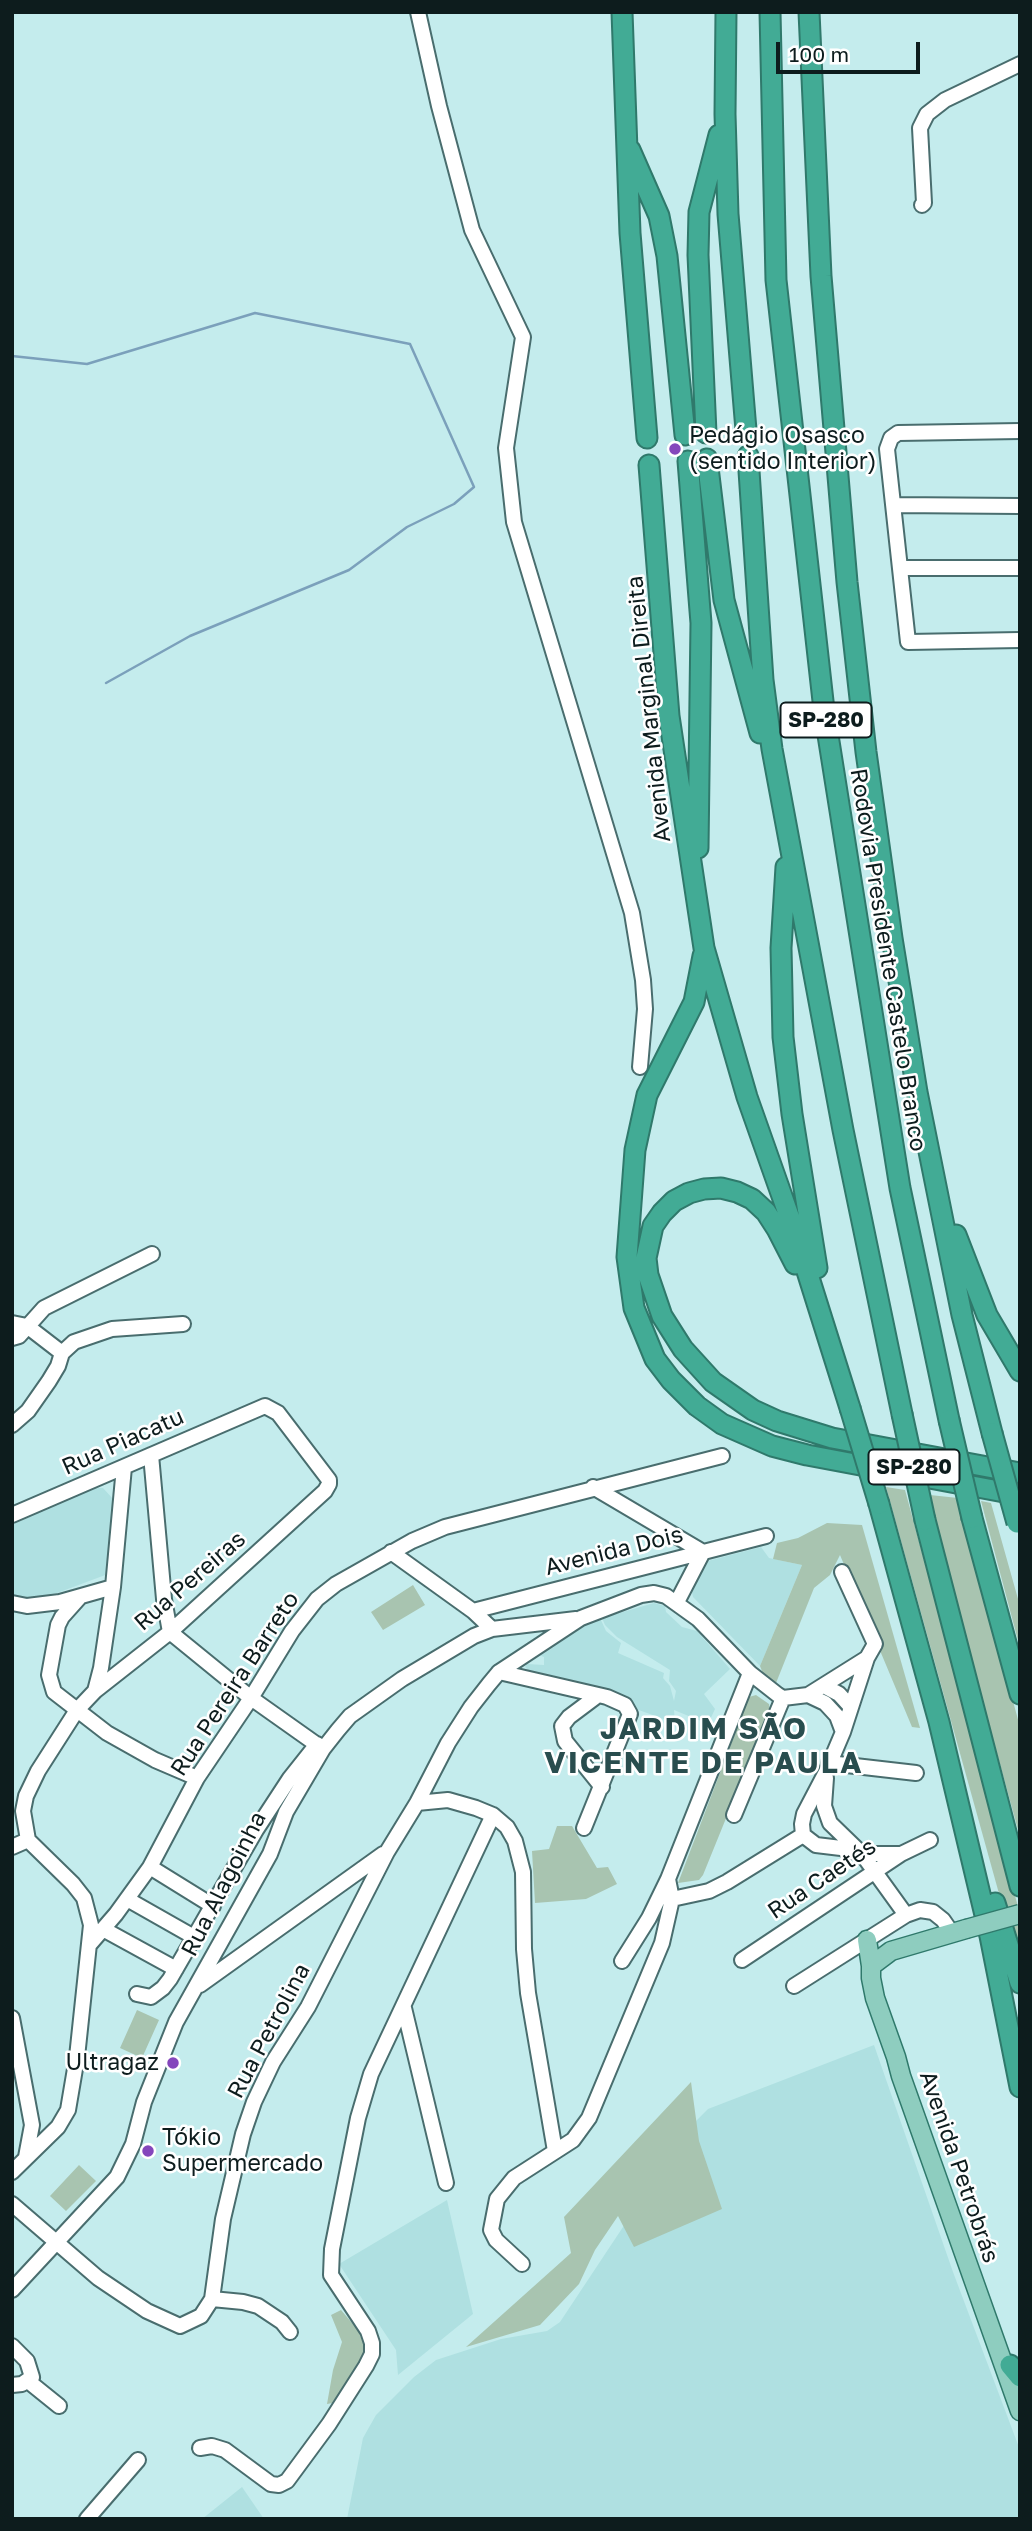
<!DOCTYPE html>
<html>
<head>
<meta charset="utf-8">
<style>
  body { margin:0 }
  #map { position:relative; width:1032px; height:2531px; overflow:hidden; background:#c4eced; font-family:"Golos Text",sans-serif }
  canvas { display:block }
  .frame { position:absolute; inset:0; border:14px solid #0d1c1d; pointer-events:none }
  .scale { position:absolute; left:776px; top:42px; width:144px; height:32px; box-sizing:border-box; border:4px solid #0d1c1d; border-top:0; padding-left:9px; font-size:21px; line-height:24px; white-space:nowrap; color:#0d1c1d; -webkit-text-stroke:5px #fff; paint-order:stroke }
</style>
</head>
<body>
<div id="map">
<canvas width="1032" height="2531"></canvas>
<div class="frame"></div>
<div class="scale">100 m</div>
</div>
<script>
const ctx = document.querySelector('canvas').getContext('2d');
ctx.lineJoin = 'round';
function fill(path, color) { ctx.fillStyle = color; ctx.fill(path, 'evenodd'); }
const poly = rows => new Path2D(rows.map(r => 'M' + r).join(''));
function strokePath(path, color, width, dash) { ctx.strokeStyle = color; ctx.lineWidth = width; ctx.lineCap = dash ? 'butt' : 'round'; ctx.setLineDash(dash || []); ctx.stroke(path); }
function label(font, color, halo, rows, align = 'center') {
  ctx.font = font + ' "Golos Text",sans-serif'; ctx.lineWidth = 5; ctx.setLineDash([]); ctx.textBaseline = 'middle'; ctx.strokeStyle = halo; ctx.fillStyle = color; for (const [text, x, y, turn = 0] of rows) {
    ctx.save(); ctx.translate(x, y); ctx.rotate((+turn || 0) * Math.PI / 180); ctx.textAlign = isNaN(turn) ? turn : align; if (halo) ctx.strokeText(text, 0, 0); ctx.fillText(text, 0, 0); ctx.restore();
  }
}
const built = poly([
  [92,1488,103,1488,114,1500,108,1574,33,1602,12,1598,12,1525],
  [761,1547,769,1558,802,1565,760,1666,693,1597,690,1583,700,1563],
  [654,1603,665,1606,666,1612,682,1627,697,1631,730,1669,704,1694,715,1709,708,1724,674,1710,675,1723,636,1709,621,1695,528,1670,525,1667,527,1664,544,1665,544,1657,539,1655,575,1628,600,1618,606,1631,621,1643,618,1653,664,1673,663,1678,670,1686,674,1701,676,1691,669,1681,670,1670,617,1637,605,1625,602,1618],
  [874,2045,953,2272,1020,2450,1020,2519,347,2519,363,2438,376,2415,414,2377,436,2360,501,2339,547,2331,560,2322,688,2129,708,2109],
  [447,2200,473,2314,398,2375,396,2350,339,2264],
  [242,2487,264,2519,202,2519]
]);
const green = poly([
  [886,1487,905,1490,1020,1914,1020,1961,1003,1908],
  [930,1495,958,1498,1020,1727,1020,1837,960,1619],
  [981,1501,991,1503,1020,1606,1020,1648],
  [827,1523,862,1525,920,1728,912,1727,840,1555,830,1575,814,1588,776,1683,764,1676,760,1666,802,1565,773,1559,777,1543,798,1538],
  [413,1585,425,1605,383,1630,371,1612],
  [756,1695,769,1704,770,1710,703,1875,699,1880,678,1883,749,1697],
  [557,1826,572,1826,597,1868,608,1867,617,1884,586,1899,535,1903,532,1851,549,1849],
  [137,2010,159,2020,142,2058,120,2048],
  [691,2082,699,2141,722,2209,634,2247,618,2216,595,2250,579,2284,540,2325,466,2347,571,2253,564,2217],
  [79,2165,96,2181,66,2211,50,2196],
  [341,2310,358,2330,366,2350,360,2367,338,2402,327,2404,333,2370,342,2342,331,2315]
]);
const stream = poly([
  [12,356,87,364,255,313,410,344,474,487,454,504,407,527,349,570,190,636,106,683]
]);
const minor = poly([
  [418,12,439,106,472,230,523,337,506,448,514,522,632,913,643,980,645,1009,640,1067],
  [922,205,924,203,920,128,927,114,945,100,1020,64],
  [1020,431,898,433,891,438,887,449,908,642,1020,640],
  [893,505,1020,506],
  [900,568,1020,568],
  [12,1323,27,1326,62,1353],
  [12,1338,19,1336,44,1308,152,1254],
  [62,1353,74,1342,112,1329,183,1324],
  [12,1425,28,1411,49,1381,58,1366,62,1353],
  [151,1455,164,1599,170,1632,251,1698,323,1749],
  [593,1487,703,1552,677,1602],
  [12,1515,265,1406,278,1413,329,1480,329,1484,325,1491,170,1632,95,1691],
  [391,1552,473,1611,492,1629],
  [842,1572,875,1644,867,1658,843,1732,826,1772,804,1814,802,1824,803,1835,816,1845,841,1848,862,1854,901,1854],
  [79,1598,62,1617,58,1625,49,1675,54,1692,107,1733,155,1760,197,1778],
  [12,1603,27,1606,60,1602,113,1587],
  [473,1611,766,1536],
  [499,1672,607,1697,625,1705,630,1714,584,1828],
  [824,1686,839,1694,850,1706],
  [808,1695,867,1658],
  [597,1696,569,1717,562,1726,565,1741,602,1787],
  [829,1763,916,1773],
  [826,1778,824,1806,830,1823,862,1854,906,1915],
  [417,1803,448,1800,476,1808,493,1815,507,1827,515,1841,523,1872,524,1949,528,1993,555,2151],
  [734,1815,783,1698],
  [12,1847,28,1840],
  [150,1867,213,1906],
  [127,1899,194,1937],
  [672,1899,709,1891,727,1882,803,1835],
  [103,1929,176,1969],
  [90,1944,116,1914,150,1867,197,1778,251,1698,292,1631,317,1599,336,1584,412,1541,445,1527,722,1456],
  [742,1960,901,1854,930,1840],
  [622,1961,649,1918,668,1879,750,1673],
  [200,1985,383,1854],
  [794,1986,906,1915,920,1910,933,1912,943,1920,952,1933],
  [137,1994,151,1997,163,1988,170,1979,256,1830,290,1778,317,1744],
  [404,2008,446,2183],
  [12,2018,32,2125,26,2157],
  [12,2172,58,2127,68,2110,77,2057,91,1925,84,1898,73,1884,28,1840,23,1811,26,1796,38,1771,77,1710,95,1691,101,1668,113,1587,124,1467],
  [12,2204,98,2278,147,2311,180,2326,201,2316,212,2299,223,2219,243,2134,254,2102,273,2062,308,2007,387,1852,417,1803,448,1743,471,1707,489,1684,499,1672,581,1618,641,1595,654,1593,666,1596,698,1619,750,1673,778,1695,783,1698,808,1695,825,1703,837,1716,843,1732],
  [522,2264,496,2240,491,2230,497,2199,514,2178,573,2140,589,2118,662,1943,672,1899,668,1879],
  [12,2290,117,2177,133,2144,144,2102,176,2022,270,1854,286,1812,323,1749,338,1730,350,1716,402,1679,474,1636,492,1629,576,1619],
  [212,2299,243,2302,258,2306,282,2322,290,2332],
  [12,2346,27,2361,32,2377,22,2384,12,2385],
  [28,2381,59,2406],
  [200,2448,212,2446,225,2450,271,2484,279,2485,287,2481,329,2424,366,2366,372,2354,372,2343,368,2331,331,2275,332,2249,358,2118,371,2074,493,1815],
  [87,2519,138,2460]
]);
const major = poly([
  [966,1929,891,1951,871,1966,871,1978,875,1998,896,2057,901,2076,1020,2411],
  [867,1940,871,1966]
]);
const highway = poly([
  [622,12,630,233,647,438],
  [726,12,725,114,728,214,746,430],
  [770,12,776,280,824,710,900,1188,949,1420],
  [809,12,821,276,847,582,866,752,892,938,917,1092,962,1315,992,1433],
  [630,150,659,216,667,256,685,435],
  [706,433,698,255,699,212,719,135],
  [748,456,763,680,772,749,843,1130,902,1414],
  [707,459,724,600,760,733],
  [688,461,701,623,698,848],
  [649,465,669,716,704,948,747,1097,794,1230,850,1408],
  [786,867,781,948,783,1037,792,1114,817,1268],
  [703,956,694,1002,647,1095,635,1150,627,1257,634,1308,655,1359,671,1380,697,1406,722,1424,772,1446,807,1455,1020,1495],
  [956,1235,987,1315,1020,1371],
  [795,1264,777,1229,766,1212,752,1199,737,1192,721,1188,704,1189,689,1193,674,1201,662,1213,653,1226,646,1258,648,1275,662,1316,683,1349,713,1382,753,1410,777,1421,832,1438,1020,1473],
  [879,1504,939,1722,990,1936,1020,2087],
  [972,1518,1020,1694],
  [925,1520,1020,1886],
  [995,1903,1020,1983],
  [1010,2365,1020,2377]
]);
const majorBridge = poly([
  [966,1929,1020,1914]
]);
const highwayBridge = poly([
  [850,1408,879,1504],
  [902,1414,925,1520],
  [949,1420,972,1518],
  [992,1433,1017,1523]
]);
const markers = [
  [675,449,7,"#8446bc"],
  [173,2063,7,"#8446bc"],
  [148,2151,7,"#8446bc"]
];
const shields = [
  [826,720,91],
  [914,1467,91]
];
const shieldNames = [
  ["SP-280",826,720],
  ["SP-280",914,1467]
];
const poiNames = [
  ["Pedágio Osasco",689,436],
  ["(sentido Interior)",689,462],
  ["Ultragaz",159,2063,"right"],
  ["Tókio",162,2138],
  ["Supermercado",162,2164]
];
const streetNames = [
  ["Avenida Marginal Direita",649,709,-96],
  ["Rodovia Presidente Castelo Branco",888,960,81],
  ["Rua Piacatu",123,1442,-24],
  ["Avenida Dois",614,1551,-14],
  ["Rua Pereiras",190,1581,-41],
  ["Rua Pereira Barreto",235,1684,-57],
  ["Rua Caetés",822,1879,-34],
  ["Rua Alagoinha",224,1884,-63],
  ["Rua Petrolina",269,2031,-62],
  ["Avenida Petrobrás",959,2167,71]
];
const districtNames = [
  ["JARDIM SÃO",704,1729],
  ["VICENTE DE PAULA",704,1763]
];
fill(built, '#afe0e1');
fill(green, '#a8c4b0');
strokePath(stream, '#7ba0bb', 2.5);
strokePath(minor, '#496d6e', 18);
strokePath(major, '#2f796b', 21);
strokePath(highway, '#2f796b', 23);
strokePath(minor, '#fff', 14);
strokePath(major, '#8ecdbf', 18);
strokePath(highway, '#42ab95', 19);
strokePath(majorBridge, '#2f796b', 21, []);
strokePath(highwayBridge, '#2f796b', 23, []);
strokePath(majorBridge, '#8ecdbf', 18);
strokePath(highwayBridge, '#42ab95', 19);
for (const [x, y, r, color] of markers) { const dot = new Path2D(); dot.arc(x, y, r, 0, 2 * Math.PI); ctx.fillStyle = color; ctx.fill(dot); strokePath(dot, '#fff', 2.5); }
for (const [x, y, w] of shields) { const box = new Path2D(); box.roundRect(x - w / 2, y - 17.5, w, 35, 5); ctx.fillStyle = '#fff'; ctx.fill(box); strokePath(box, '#0d1c1d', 2); }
label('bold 21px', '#0d1c1d', null, shieldNames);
label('23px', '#0d1c1d', '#fff', poiNames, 'left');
label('23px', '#0d1c1d', '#fff', streetNames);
ctx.letterSpacing = '2px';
label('bold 30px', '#294d4e', '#fff', districtNames);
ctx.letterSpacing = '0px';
</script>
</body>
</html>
